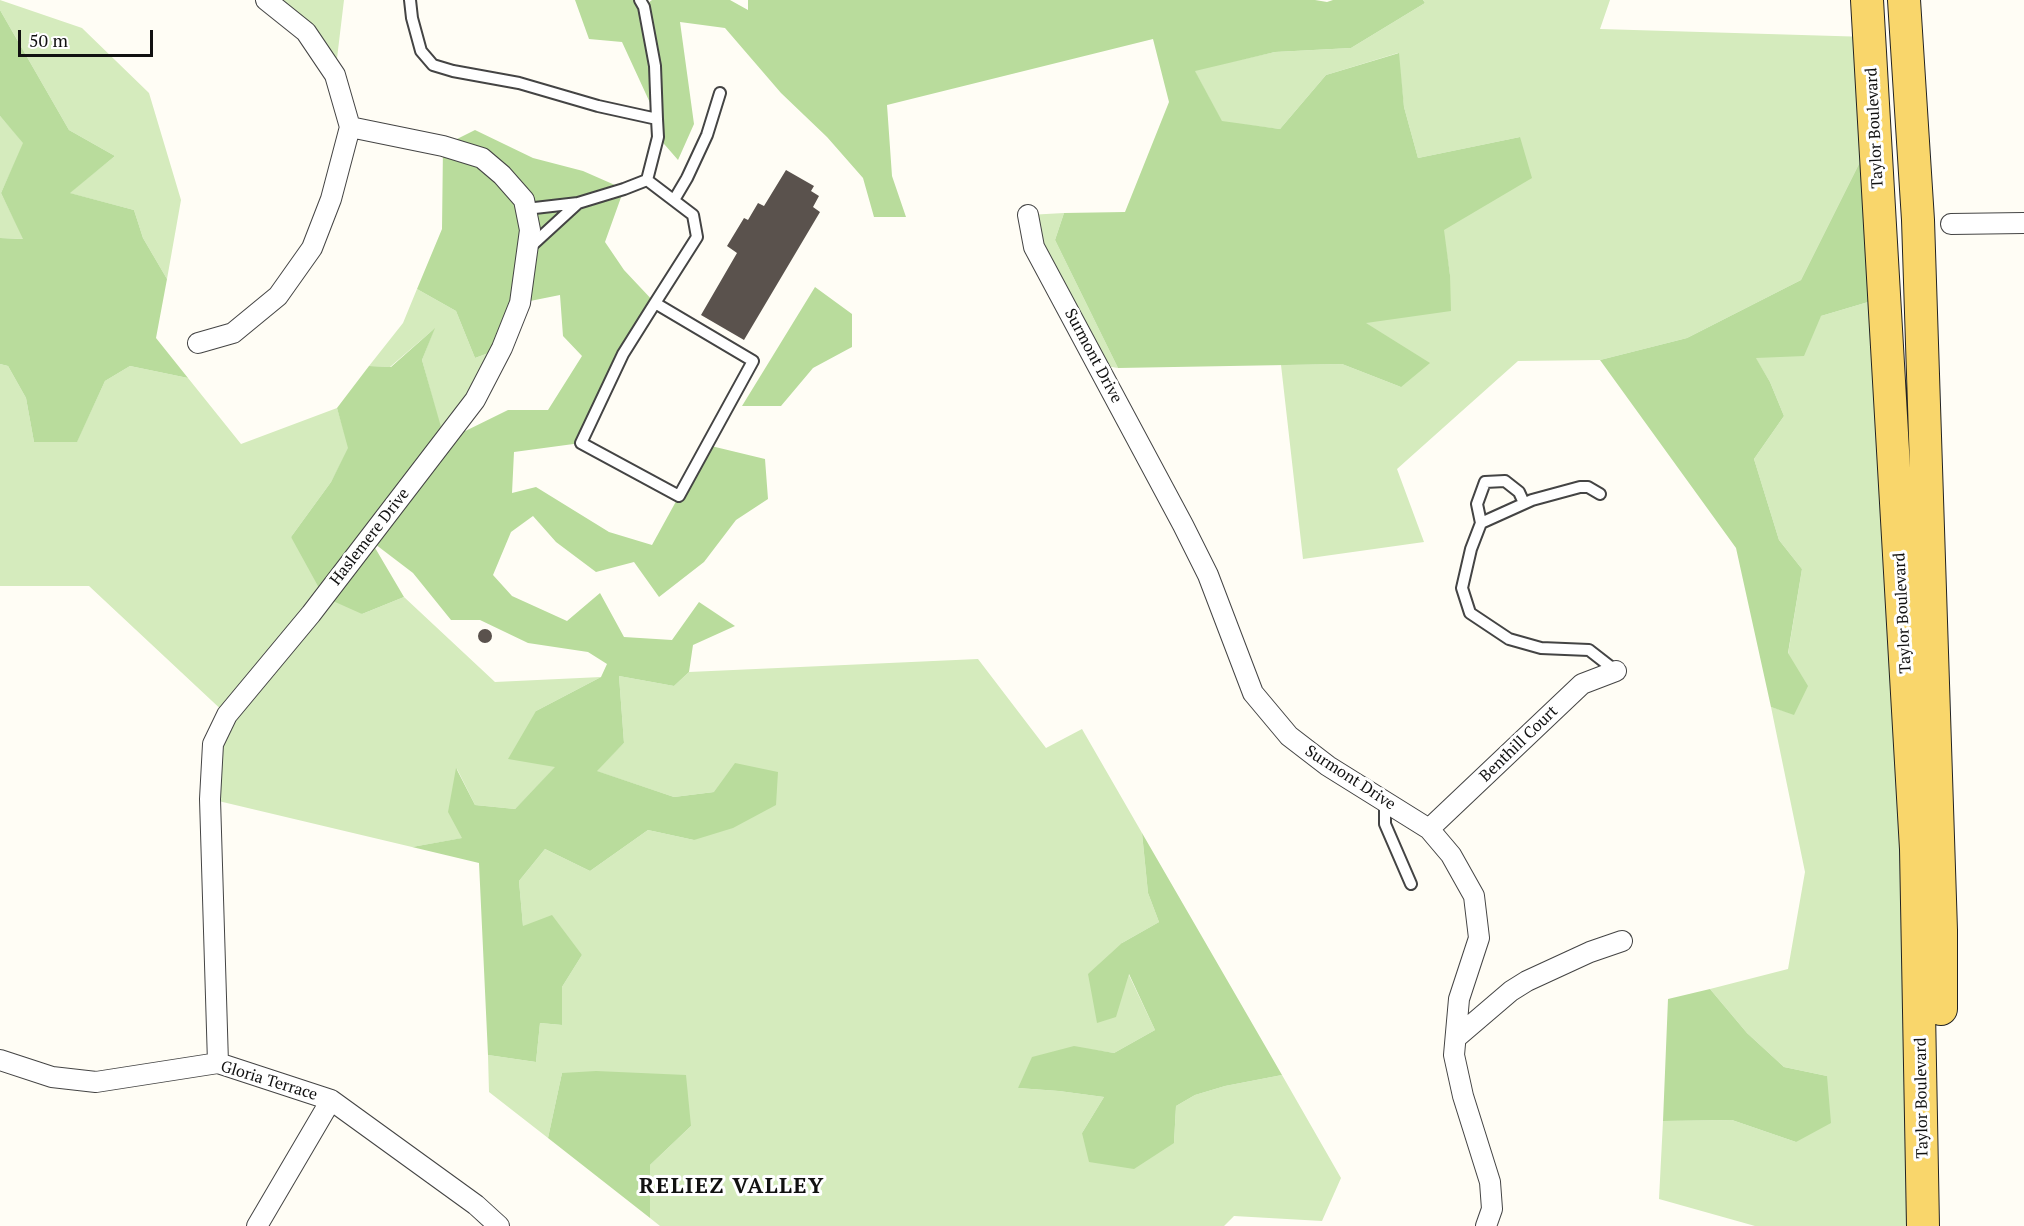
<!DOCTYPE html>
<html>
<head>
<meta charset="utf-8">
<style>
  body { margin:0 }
  #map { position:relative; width:2024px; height:1226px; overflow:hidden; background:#fffdf5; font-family:"PT Serif",serif }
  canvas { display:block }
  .scale { position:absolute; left:18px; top:30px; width:135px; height:27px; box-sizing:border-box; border:3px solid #111; border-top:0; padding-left:8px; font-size:18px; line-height:21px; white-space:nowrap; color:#111; -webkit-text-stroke:4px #fff; paint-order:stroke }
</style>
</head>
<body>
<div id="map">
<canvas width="2024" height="1226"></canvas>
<div class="scale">50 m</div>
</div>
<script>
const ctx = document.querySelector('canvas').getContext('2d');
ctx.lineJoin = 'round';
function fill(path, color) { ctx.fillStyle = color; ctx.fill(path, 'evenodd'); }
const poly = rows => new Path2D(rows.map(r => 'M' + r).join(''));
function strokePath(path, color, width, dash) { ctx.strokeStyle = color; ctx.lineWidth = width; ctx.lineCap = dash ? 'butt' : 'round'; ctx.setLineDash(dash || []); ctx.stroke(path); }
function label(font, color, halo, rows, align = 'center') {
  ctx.font = font + ' "PT Serif",serif'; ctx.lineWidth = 6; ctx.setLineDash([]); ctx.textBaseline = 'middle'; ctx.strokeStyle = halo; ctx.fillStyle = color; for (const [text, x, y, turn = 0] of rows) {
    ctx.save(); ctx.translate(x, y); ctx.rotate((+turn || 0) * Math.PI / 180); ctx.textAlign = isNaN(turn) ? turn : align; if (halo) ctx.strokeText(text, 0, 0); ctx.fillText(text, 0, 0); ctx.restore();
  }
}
const green = poly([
  [0,0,82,28,149,93,181,200,167,279,143,238,134,210,69,193,115,156,69,130,0,10],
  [266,0,344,0,335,75],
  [1423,0,1610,0,1600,29,1869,37,1875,132,1801,280,1687,338,1600,360,1518,361,1397,469,1424,542,1303,559,1281,365,1342,364,1401,387,1365,323,1450,275,1443,230,1520,137,1418,158,1404,107,1398,53,1326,75,1280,129,1222,122,1194,70,1275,52,1351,48,1425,3],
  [0,116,24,143,1,193,24,239,0,238],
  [1064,213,1055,240,1118,368,1098,365,1028,215],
  [417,289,456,311,475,358,502,348,444,441,422,360,434,329,390,367,369,366,403,323],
  [1885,297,1923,1226,1755,1226,1659,1199,1663,1121,1732,1120,1796,1142,1827,1076,1784,1067,1747,1033,1710,989,1788,969,1805,872,1771,707,1794,714,1788,654,1802,569,1779,540,1754,459,1784,416,1770,382,1755,357,1821,316],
  [0,364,8,366,26,398,34,442,77,441,105,381,130,366,188,378,241,444,337,408,349,448,331,482,291,537,362,614,404,597,495,682,601,677,536,711,556,767,515,809,475,805,457,769,463,838,412,847,210,799,227,715,89,586,0,586],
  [978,659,1046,748,1082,729,1142,833,1148,893,1159,922,1122,943,1128,973,1155,1030,1114,1053,1074,1047,1018,1088,1059,1091,1104,1097,1082,1133,1174,1143,1176,1106,1195,1095,1225,1086,1282,1075,1341,1178,1322,1221,1234,1216,1224,1226,660,1226,650,1218,650,1165,691,1126,562,1073,548,1138,489,1092,488,1055,536,1062,540,1023,562,1025,562,987,582,955,523,926,519,881,545,849,590,871,648,830,694,840,714,792,674,797,596,771,624,743,619,676,674,686,689,672]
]);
const forest = poly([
  [575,0,640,0,644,6,652,0,730,0,748,10,748,0,1315,0,1327,2,1333,0,1423,0,1425,3,1351,48,1275,52,1195,71,1222,121,1280,129,1326,75,1399,53,1404,107,1418,158,1520,137,1532,178,1444,230,1450,275,1451,311,1366,323,1430,363,1401,387,1342,364,1118,368,1055,240,1064,213,1125,212,1169,102,1153,39,887,105,892,176,906,217,874,217,863,178,827,137,781,93,725,28,680,22,694,124,678,160,658,137,657,118,622,42,589,39],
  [0,10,69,130,115,156,70,193,134,210,143,238,167,279,156,338,188,378,130,366,105,381,77,442,34,442,26,398,8,366,0,364,0,238,23,239,1,193,23,143,0,116],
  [475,130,533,158,583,171,624,189,605,242,624,270,655,303,581,443,514,452,512,493,536,487,609,532,652,545,707,445,765,459,768,499,736,520,704,562,659,597,634,562,596,572,556,542,533,516,511,532,493,575,512,596,567,621,600,593,624,637,672,640,699,602,735,626,693,645,689,672,674,686,619,676,624,743,597,771,674,797,714,792,735,763,778,772,776,805,733,828,694,840,648,830,590,871,545,849,519,881,523,926,552,915,582,955,562,987,562,1025,540,1023,536,1062,488,1055,479,863,412,847,462,838,448,812,456,768,475,805,515,809,555,767,508,759,536,711,601,677,607,664,588,652,528,643,480,620,451,620,413,573,371,541,404,597,362,614,324,597,291,537,331,482,348,448,337,408,369,366,391,367,435,328,422,360,445,441,508,410,548,410,582,356,563,336,560,295,520,303,502,348,475,358,456,311,417,289,442,229,443,146],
  [1875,132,1885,297,1821,316,1804,356,1756,358,1770,382,1784,416,1754,459,1779,540,1802,569,1788,653,1808,686,1794,715,1771,707,1736,548,1600,360,1687,338,1801,280],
  [815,287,852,314,852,347,813,368,781,406,742,406],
  [1142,833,1282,1075,1225,1086,1195,1095,1176,1106,1174,1143,1134,1169,1089,1162,1082,1133,1104,1097,1059,1091,1018,1088,1032,1057,1074,1046,1114,1053,1155,1030,1129,974,1116,1017,1097,1023,1088,974,1122,943,1159,922,1148,893],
  [1710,989,1747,1033,1784,1067,1827,1076,1831,1123,1796,1142,1732,1120,1663,1121,1668,999],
  [596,1071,686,1075,691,1126,650,1165,650,1218,548,1138,562,1073]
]);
const building = poly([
  [786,170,814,186,811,191,819,196,813,207,820,212,744,340,701,315,737,253,727,246,744,218,748,220,758,203,764,206],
  '478 636a7 7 0 1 1 14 0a7 7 0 1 1-14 0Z'
]);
const service = poly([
  [410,0,412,18,421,51,433,65,453,71,519,83,598,106,657,119],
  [647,180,693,215,697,237,655,303],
  [674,200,687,178,707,135,720,93],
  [526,209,578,203,624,189,647,180,658,137,657,119,655,66,644,7,640,0],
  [530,247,578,203],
  [655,303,753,361,679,496,581,443,623,354,655,303],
  [1600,494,1588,487,1580,487,1532,500,1481,523,1471,549,1462,588,1470,613,1509,639,1541,648,1589,650,1616,671],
  [1481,523,1477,504,1485,482,1505,481,1519,492,1524,503],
  [1385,802,1385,824,1411,884]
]);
const minor = poly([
  [1028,215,1034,247,1183,525,1208,575,1253,693,1289,736,1328,766,1429,829,1451,855,1474,896,1479,938,1459,999,1454,1055,1463,1096,1490,1182,1492,1209,1486,1226],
  [1951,224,2024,223],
  [198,343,233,333,278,296,312,248,331,199,350,127,335,75,306,32,266,0],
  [1429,829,1582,684,1616,671],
  [1456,1038,1511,991,1527,981,1590,952,1622,941],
  [0,1060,52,1077,96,1082,218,1063,331,1100,476,1205,499,1226],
  [218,1063,210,799,213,744,227,715,311,614,475,400,502,348,520,303,530,230,524,200,502,175,482,158,443,146,350,127],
  [257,1226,331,1100]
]);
const primary = poly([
  [1867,0,1916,849,1923,1226],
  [1904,0,1918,220,1941,930,1941,1009]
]);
const streetNames = [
  ["Taylor Boulevard",1875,128,-93],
  ["Surmont Drive",1093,356,62],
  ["Haslemere Drive",370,537,-52],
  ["Taylor Boulevard",1903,613,-93],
  ["Benthill Court",1519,744,-44],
  ["Surmont Drive",1350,778,33],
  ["Gloria Terrace",269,1081,17],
  ["Taylor Boulevard",1922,1098,-91]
];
const districtNames = [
  ["RELIEZ VALLEY",732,1187]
];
fill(green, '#d5ebbd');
fill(forest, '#b9dc9c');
fill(building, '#5a524d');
strokePath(service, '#444', 14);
strokePath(minor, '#444', 22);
strokePath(primary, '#222', 34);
strokePath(service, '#fff', 10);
strokePath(minor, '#fff', 20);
strokePath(primary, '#f9d66b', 32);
label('16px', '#111', '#fff', streetNames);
ctx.letterSpacing = '1.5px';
label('bold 22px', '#111', '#fff', districtNames);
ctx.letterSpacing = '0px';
</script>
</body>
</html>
